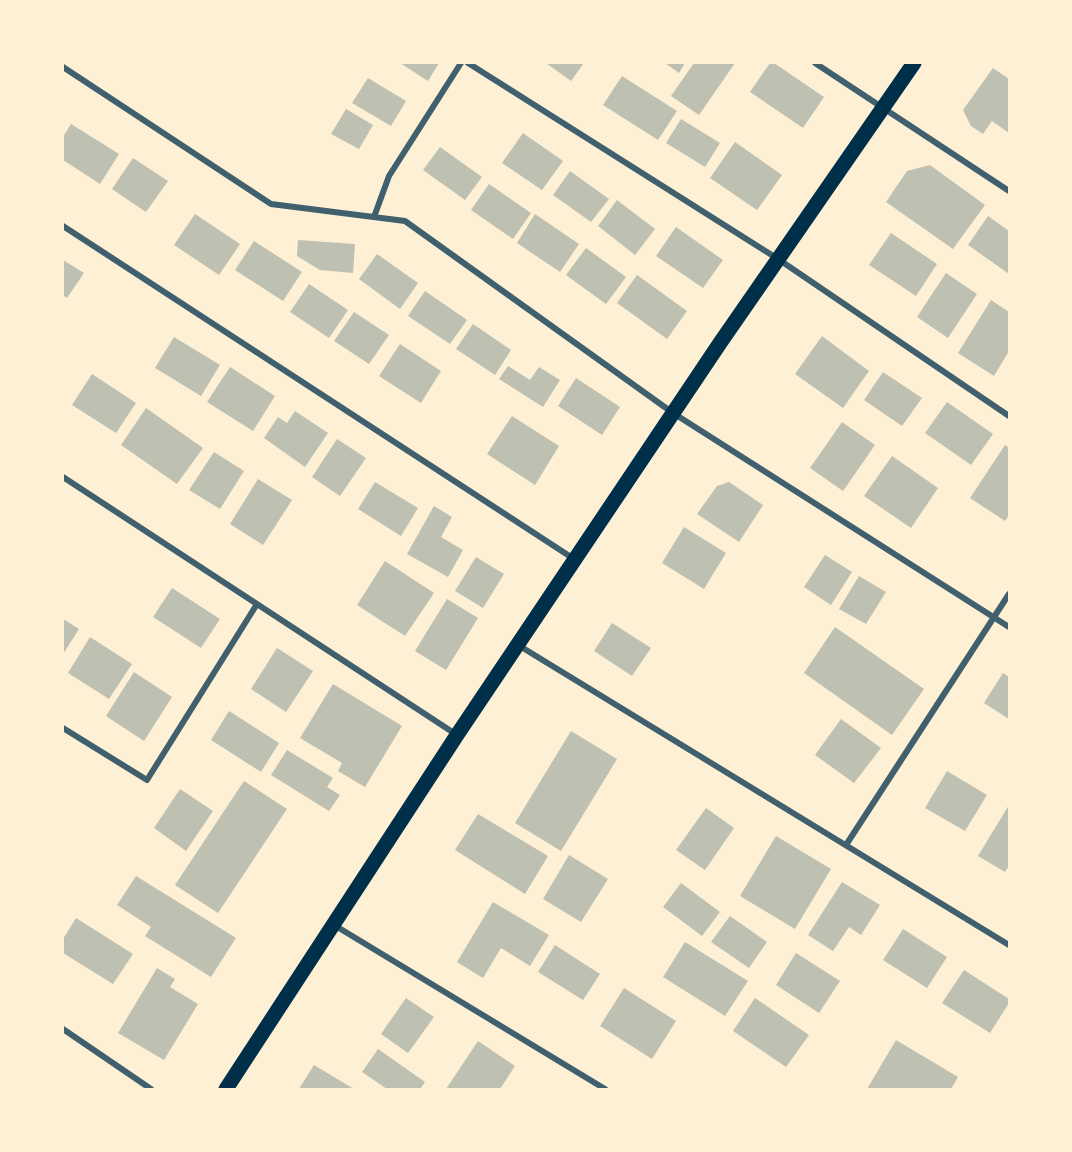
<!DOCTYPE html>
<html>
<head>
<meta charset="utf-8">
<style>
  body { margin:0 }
  #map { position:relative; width:1072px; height:1152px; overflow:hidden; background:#fdf0d5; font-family:Montserrat,sans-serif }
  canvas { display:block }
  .frame { position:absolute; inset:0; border:64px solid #fdf0d5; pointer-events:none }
</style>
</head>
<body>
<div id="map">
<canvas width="1072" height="1152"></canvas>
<div class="frame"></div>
</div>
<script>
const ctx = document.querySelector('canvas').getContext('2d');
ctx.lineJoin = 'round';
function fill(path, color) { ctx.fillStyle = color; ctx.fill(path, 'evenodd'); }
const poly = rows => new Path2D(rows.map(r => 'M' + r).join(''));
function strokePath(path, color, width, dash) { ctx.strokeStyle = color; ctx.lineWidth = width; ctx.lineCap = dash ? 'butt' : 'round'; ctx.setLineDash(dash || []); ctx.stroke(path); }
const building = poly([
  [400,63,439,63,428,81],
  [546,63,584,63,571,81],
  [665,63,685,63,679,73],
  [694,63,735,63,699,115,671,96],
  [770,63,774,63,824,97,803,128,750,92],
  [993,68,1009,79,1009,133,992,121,983,134,971,126,963,110],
  [622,76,677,111,658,140,603,105],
  [368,78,406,101,391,126,352,103],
  [346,109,373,125,359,149,331,134],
  [681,119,720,143,705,167,666,143],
  [71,124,119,154,100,184,63,160,63,137],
  [523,133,563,161,542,190,502,163],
  [735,142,782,175,757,210,710,178],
  [440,147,482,177,465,200,423,170],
  [133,158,168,181,146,212,112,189],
  [930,165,985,205,953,249,886,202,907,171],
  [570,171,609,199,591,222,553,195],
  [489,184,531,213,513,239,471,210],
  [617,200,655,229,635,255,598,226],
  [195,214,240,244,219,275,174,245],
  [535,214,579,244,560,272,517,243],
  [988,216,1009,231,1009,274,968,245],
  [676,227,723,260,703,288,656,256],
  [891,233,937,264,916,296,869,265],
  [298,240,355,244,353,273,320,270,297,256],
  [254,241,302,272,283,301,235,270],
  [586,248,626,277,606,304,566,275],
  [377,254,418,283,400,309,359,279],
  [63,260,84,273,67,298,63,295],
  [946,273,977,294,948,338,917,317],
  [637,275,687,311,667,339,617,303],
  [309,284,348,310,329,338,290,312],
  [425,291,467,320,450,344,408,316],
  [991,300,1009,312,1009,351,994,376,958,353],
  [354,312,389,335,369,364,334,341],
  [473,324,511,350,495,375,456,349],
  [822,336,869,371,843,408,795,374],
  [174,337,220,365,201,396,155,368],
  [400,344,441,371,421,403,379,376],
  [508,366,530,380,539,367,560,380,543,407,499,379],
  [230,367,275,396,253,431,207,402],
  [883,372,922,398,902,426,864,400],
  [92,374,136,403,116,433,72,405],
  [576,378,620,407,602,435,558,406],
  [947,402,993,434,971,465,925,433],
  [146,408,203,448,177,484,121,445],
  [295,411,328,433,305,467,264,438,278,417,287,423],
  [512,416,559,446,535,485,487,454],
  [842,422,875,445,843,491,810,468],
  [337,439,366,458,340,496,312,477],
  [1005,445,1009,448,1009,515,1005,521,970,498],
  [214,452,244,471,220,509,189,490],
  [892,456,938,488,911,528,864,496],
  [258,479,292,500,263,545,230,524],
  [375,482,418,508,401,536,358,509],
  [729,482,763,505,739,542,697,514,717,486],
  [434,506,452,517,441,537,463,550,448,577,407,554],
  [684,527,726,553,704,589,662,563],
  [825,555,852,572,831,605,804,587],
  [476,557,504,574,483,608,455,591],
  [385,561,434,593,405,636,357,605],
  [859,576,886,592,866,624,839,609],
  [172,588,220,619,201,648,153,617],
  [447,599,478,618,446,670,415,651],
  [63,619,79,629,63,654],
  [612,623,651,648,632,676,594,651],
  [835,627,924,689,892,735,804,673],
  [90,637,132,664,109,699,68,673],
  [277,648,313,671,286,712,251,689],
  [134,672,172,697,144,741,106,716],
  [1003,673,1009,677,1009,719,984,703],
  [333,684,402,726,365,787,338,771,342,763,300,738],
  [229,711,279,743,261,772,211,740],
  [841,719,881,748,854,783,815,755],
  [571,731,617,759,561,851,515,823],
  [287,750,333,778,327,787,340,795,329,811,271,775],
  [947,771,987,795,965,831,925,808],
  [244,781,287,809,218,913,175,885],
  [180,789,213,811,186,851,154,828],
  [1009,805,1009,866,1005,872,978,856],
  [706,808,734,828,705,870,676,850],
  [478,814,548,856,525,894,455,850],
  [776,836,831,869,795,929,740,896],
  [569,855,608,879,581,922,543,899],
  [136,876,236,938,211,977,145,936,151,927,117,905],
  [842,882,880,905,861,935,849,927,833,951,808,935],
  [681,883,720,912,702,936,663,907],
  [493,902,549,935,530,966,501,948,483,978,457,962],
  [730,916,767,942,749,968,711,942],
  [76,918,133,954,113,984,63,953,63,939],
  [903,929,947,957,927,988,883,960],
  [685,942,748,981,725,1016,663,977],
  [555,945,600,974,583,1000,538,972],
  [796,953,840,981,819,1013,776,985],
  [157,968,175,979,170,987,198,1004,164,1060,118,1033],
  [964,970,1009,999,1009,1003,990,1033,942,1003],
  [624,988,676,1021,652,1059,600,1026],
  [406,998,434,1017,408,1053,381,1034],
  [755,998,809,1035,786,1067,733,1031],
  [896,1040,958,1077,951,1089,867,1089],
  [478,1041,515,1066,500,1089,446,1089],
  [378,1049,425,1082,420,1089,387,1089,362,1072],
  [314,1065,354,1089,299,1089]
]);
const minor = poly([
  [468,63,778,259,1009,416],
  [815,63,1009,191],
  [63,67,271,204,405,221,673,413,1009,627],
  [374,217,389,176,461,63],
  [63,226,574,559],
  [63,477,457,735],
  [518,645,1009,945],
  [63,728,147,780,257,604],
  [846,845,1009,594],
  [334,925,605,1089],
  [63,1029,151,1089]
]);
const primary = poly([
  [226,1089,457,735,720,343,914,63]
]);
fill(building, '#bec0b2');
strokePath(minor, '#3f606c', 6);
strokePath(primary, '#003049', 15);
</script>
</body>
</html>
